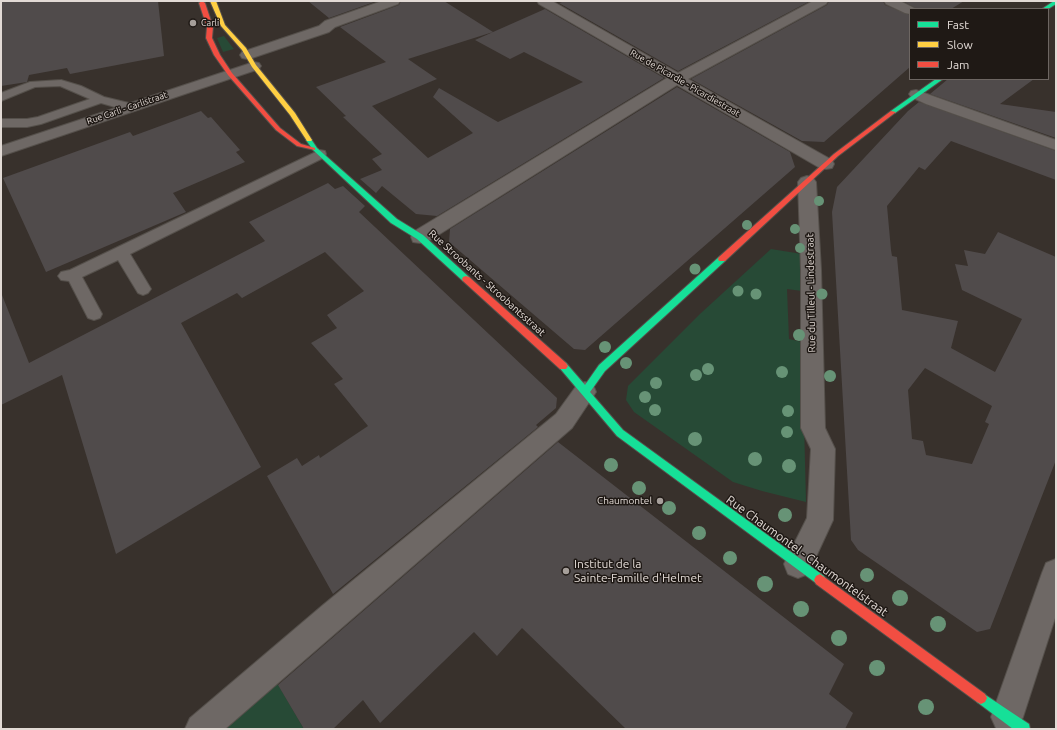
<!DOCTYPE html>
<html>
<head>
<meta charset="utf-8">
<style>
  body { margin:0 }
  #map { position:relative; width:1057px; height:730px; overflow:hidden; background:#38312c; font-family:Ubuntu,sans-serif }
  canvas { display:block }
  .frame { position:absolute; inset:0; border:2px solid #e2dad5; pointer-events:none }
  .legend { position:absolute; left:909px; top:8px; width:140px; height:72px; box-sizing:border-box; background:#1f1915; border:1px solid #6d6662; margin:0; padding:5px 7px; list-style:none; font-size:12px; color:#e2dad5 }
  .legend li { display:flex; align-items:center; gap:8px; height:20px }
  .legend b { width:20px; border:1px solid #6d6662 }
</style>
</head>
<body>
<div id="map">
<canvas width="1057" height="730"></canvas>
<div class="frame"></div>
<ul class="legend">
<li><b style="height:5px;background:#16e098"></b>Fast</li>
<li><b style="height:5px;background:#ffcf43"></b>Slow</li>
<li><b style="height:5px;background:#f24e42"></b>Jam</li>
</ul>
</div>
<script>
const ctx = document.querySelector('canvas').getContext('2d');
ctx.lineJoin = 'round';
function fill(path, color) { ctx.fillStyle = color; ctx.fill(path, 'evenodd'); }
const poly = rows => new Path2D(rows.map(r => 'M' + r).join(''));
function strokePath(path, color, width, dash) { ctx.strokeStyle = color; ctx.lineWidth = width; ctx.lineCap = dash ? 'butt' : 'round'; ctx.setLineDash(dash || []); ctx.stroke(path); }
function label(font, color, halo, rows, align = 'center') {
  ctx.font = font + ' Ubuntu,sans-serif'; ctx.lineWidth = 3; ctx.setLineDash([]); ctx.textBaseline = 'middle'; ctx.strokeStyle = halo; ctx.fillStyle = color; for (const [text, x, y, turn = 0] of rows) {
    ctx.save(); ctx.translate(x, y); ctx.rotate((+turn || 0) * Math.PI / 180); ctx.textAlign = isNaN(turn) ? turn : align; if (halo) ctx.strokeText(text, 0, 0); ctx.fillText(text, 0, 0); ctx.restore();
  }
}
const green = poly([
  [224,36,230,44,234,49,223,52,217,38],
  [771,249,802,254,802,291,787,289,789,339,802,342,806,502,762,491,733,482,634,412,626,400,628,386,701,313],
  [277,683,304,729,220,729]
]);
const building = poly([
  [1,1,158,1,164,56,70,74,67,68,29,75,27,82,1,86],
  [308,1,377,1,329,18],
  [401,1,444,1,493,32,408,59,437,79,372,106,428,158,473,133,433,97,439,88,498,122,583,82,524,52,510,59,475,40,545,9,664,78,437,216,416,214,382,186,376,193,360,179,382,170,372,159,382,154,343,117,346,116,316,87,386,62,340,27,399,5],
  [565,1,810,1,678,71,559,3],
  [829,1,883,1,885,5,910,15,910,67,824,142,802,141,691,79,827,5],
  [903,1,964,1,951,9,917,9],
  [948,79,1034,79,1000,104,1056,112,1056,138,930,94],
  [677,87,790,152,795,167,585,350,574,349,449,242,450,229],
  [919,102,1056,151,1056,180,951,141,925,170,919,167,887,206,891,250,892,256,897,257,902,310,958,321,951,348,995,372,1022,319,962,290,955,264,968,266,964,250,985,254,998,232,1056,257,1056,460,990,629,977,632,858,550,851,540,832,212,837,187,908,111],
  [925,368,992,406,985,422,989,424,972,464,926,455,923,441,912,439,908,390],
  [201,111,208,118,211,117,240,150,236,152,245,162,173,193,186,212,46,272,3,178,130,132,133,136],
  [328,183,335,189,343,186,365,206,359,212,557,398,556,408,536,425,538,427,333,594,267,476,297,458,302,466,319,455,320,458,368,426,334,384,343,379,311,343,337,328,327,315,364,291,325,252,242,298,237,293,181,323,261,467,116,554,62,375,1,405,1,295,2,295,29,363,265,241,249,222],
  [558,442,844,664,829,694,853,713,845,729,626,729,522,628,497,656,474,632,380,723,363,700,333,729,304,729,278,685]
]);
const lane = poly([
  [61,80,81,86,104,97,133,104,135,107,133,110,129,111,101,103,41,124,27,127,1,127,1,119,27,119,38,117,90,99,60,86,35,87,1,101,1,93,30,82,61,80],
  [320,150,325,151,326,154,325,157,130,254,151,289,148,293,143,295,138,293,118,260,82,277,102,314,100,318,94,320,88,318,69,281,61,280,58,276,61,272,70,270,320,150]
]);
const street = poly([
  [382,1,400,1,398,4,335,27,329,32,252,58,247,59,242,58,240,55,242,52,319,26,325,21,382,1],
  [537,1,552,1,678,73,813,1,828,1,826,4,688,79,832,160,834,164,832,168,826,169,820,168,677,85,427,242,420,243,413,242,411,237,413,232,667,78,539,4,537,1],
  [884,1,900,1,916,9,910,9,910,14,905,13,886,4,884,1],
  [254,62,259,63,261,66,259,69,1,156,1,146,254,62],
  [916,90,1056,140,1056,150,926,104,911,97,909,94,911,91,916,90],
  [807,176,813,178,816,182,821,270,825,428,835,449,833,520,808,574,798,578,788,574,784,564,807,518,811,449,801,428,801,270,798,182,801,178,807,176],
  [585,382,593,385,596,392,572,428,225,729,185,729,190,718,323,605,556,414,577,385,585,382],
  [1056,559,1056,615,1023,717,1018,728,998,729,996,728,991,717,1042,573,1046,563,1056,559]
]);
const fast = poly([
  [1054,1,1056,1,1056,4,1048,9,1042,9,1054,1],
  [936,79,943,79,895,113,891,113,891,111,936,79],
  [309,138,311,139,317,148,397,219,423,235,469,277,470,279,469,281,463,281,417,239,391,223,313,150,306,140,309,138],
  [722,256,725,257,726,259,725,261,605,371,590,392,623,430,824,576,826,580,824,584,820,586,617,436,558,366,560,363,563,362,566,363,585,385,599,365,719,257,722,256],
  [981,692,1029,724,1030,729,1013,729,977,702,975,698,977,694,981,692]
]);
const slow = poly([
  [210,1,216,1,225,25,246,48,256,65,295,113,312,140,311,141,307,141,290,115,252,67,242,50,221,26,210,1]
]);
const jam = poly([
  [202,1,205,3,213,27,212,38,220,55,232,73,280,128,301,144,315,148,315,150,297,146,276,130,228,75,214,55,206,38,207,27,199,3,202,1],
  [891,111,896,112,838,156,725,261,719,261,718,259,719,257,834,154,891,111],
  [466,276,469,277,566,363,568,366,566,369,560,369,463,281,462,279,463,277,466,276],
  [820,574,985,694,987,698,985,702,981,704,977,702,816,584,814,580,816,576,820,574]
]);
const trees = [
  [819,201,5],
  [747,225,5],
  [795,229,5],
  [800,248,5],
  [695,269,5.5],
  [738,291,5.5],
  [756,294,5.5],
  [822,294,5.5],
  [799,335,6],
  [605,347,6],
  [626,363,6],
  [708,369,6],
  [782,372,6],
  [696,375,6],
  [830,376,6],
  [656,383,6],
  [645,397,6],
  [655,410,6],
  [788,411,6],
  [787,432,6],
  [695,439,7],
  [755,459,7],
  [611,465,7],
  [789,466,7],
  [639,488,7],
  [669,508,7],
  [785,515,7],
  [699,533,7],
  [730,558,7],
  [867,575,7],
  [765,584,8],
  [900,598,8],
  [801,609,8],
  [938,624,8],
  [839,638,8],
  [877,668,8],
  [926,707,8]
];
const markers = [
  [193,23,4,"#a69f9a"],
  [660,501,4,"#a69f9a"],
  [566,571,4,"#a69f9a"]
];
const farPoinames = [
  ["Carli",201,23]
];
const farStreetnames = [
  ["Rue de Picardie - Picardiestraat",685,83,30],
  ["Rue Carli - Carlistraat",127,108,-19]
];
const streetNames = [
  ["Rue Stroobants - Stroobantsstraat",487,283,42],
  ["Rue du Tilleul - Lindestraat",811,293,-91]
];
const poiNames = [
  ["Chaumontel",652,501]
];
const nearStreetnames = [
  ["Rue Chaumontel - Chaumontelstraat",807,556,36]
];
const nearPoinames = [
  ["Institut de la",574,564],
  ["Sainte-Famille d'Helmet",574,578]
];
fill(green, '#274a36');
fill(building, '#504b4b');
strokePath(lane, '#55504b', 2);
strokePath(street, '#55504b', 2);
strokePath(fast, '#55504b', 2);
strokePath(slow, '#55504b', 2);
strokePath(jam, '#55504b', 2);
fill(lane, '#6e6865');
fill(street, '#6e6865');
fill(fast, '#16e098');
fill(slow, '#ffcf43');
fill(jam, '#f24e42');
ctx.fillStyle = '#679376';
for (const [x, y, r] of trees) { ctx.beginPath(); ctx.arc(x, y, r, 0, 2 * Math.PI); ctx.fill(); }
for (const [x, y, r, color] of markers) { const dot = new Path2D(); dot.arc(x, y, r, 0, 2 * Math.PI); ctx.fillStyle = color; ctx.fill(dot); strokePath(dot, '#1f1915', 1.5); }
label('9px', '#e2dad5', '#1f1915', farPoinames, 'left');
label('9px', '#e2dad5', '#1f1915', farStreetnames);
label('10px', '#e2dad5', '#1f1915', streetNames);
label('10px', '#e2dad5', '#1f1915', poiNames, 'right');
label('12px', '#e2dad5', '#1f1915', nearStreetnames);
label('12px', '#e2dad5', '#1f1915', nearPoinames, 'left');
</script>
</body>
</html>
